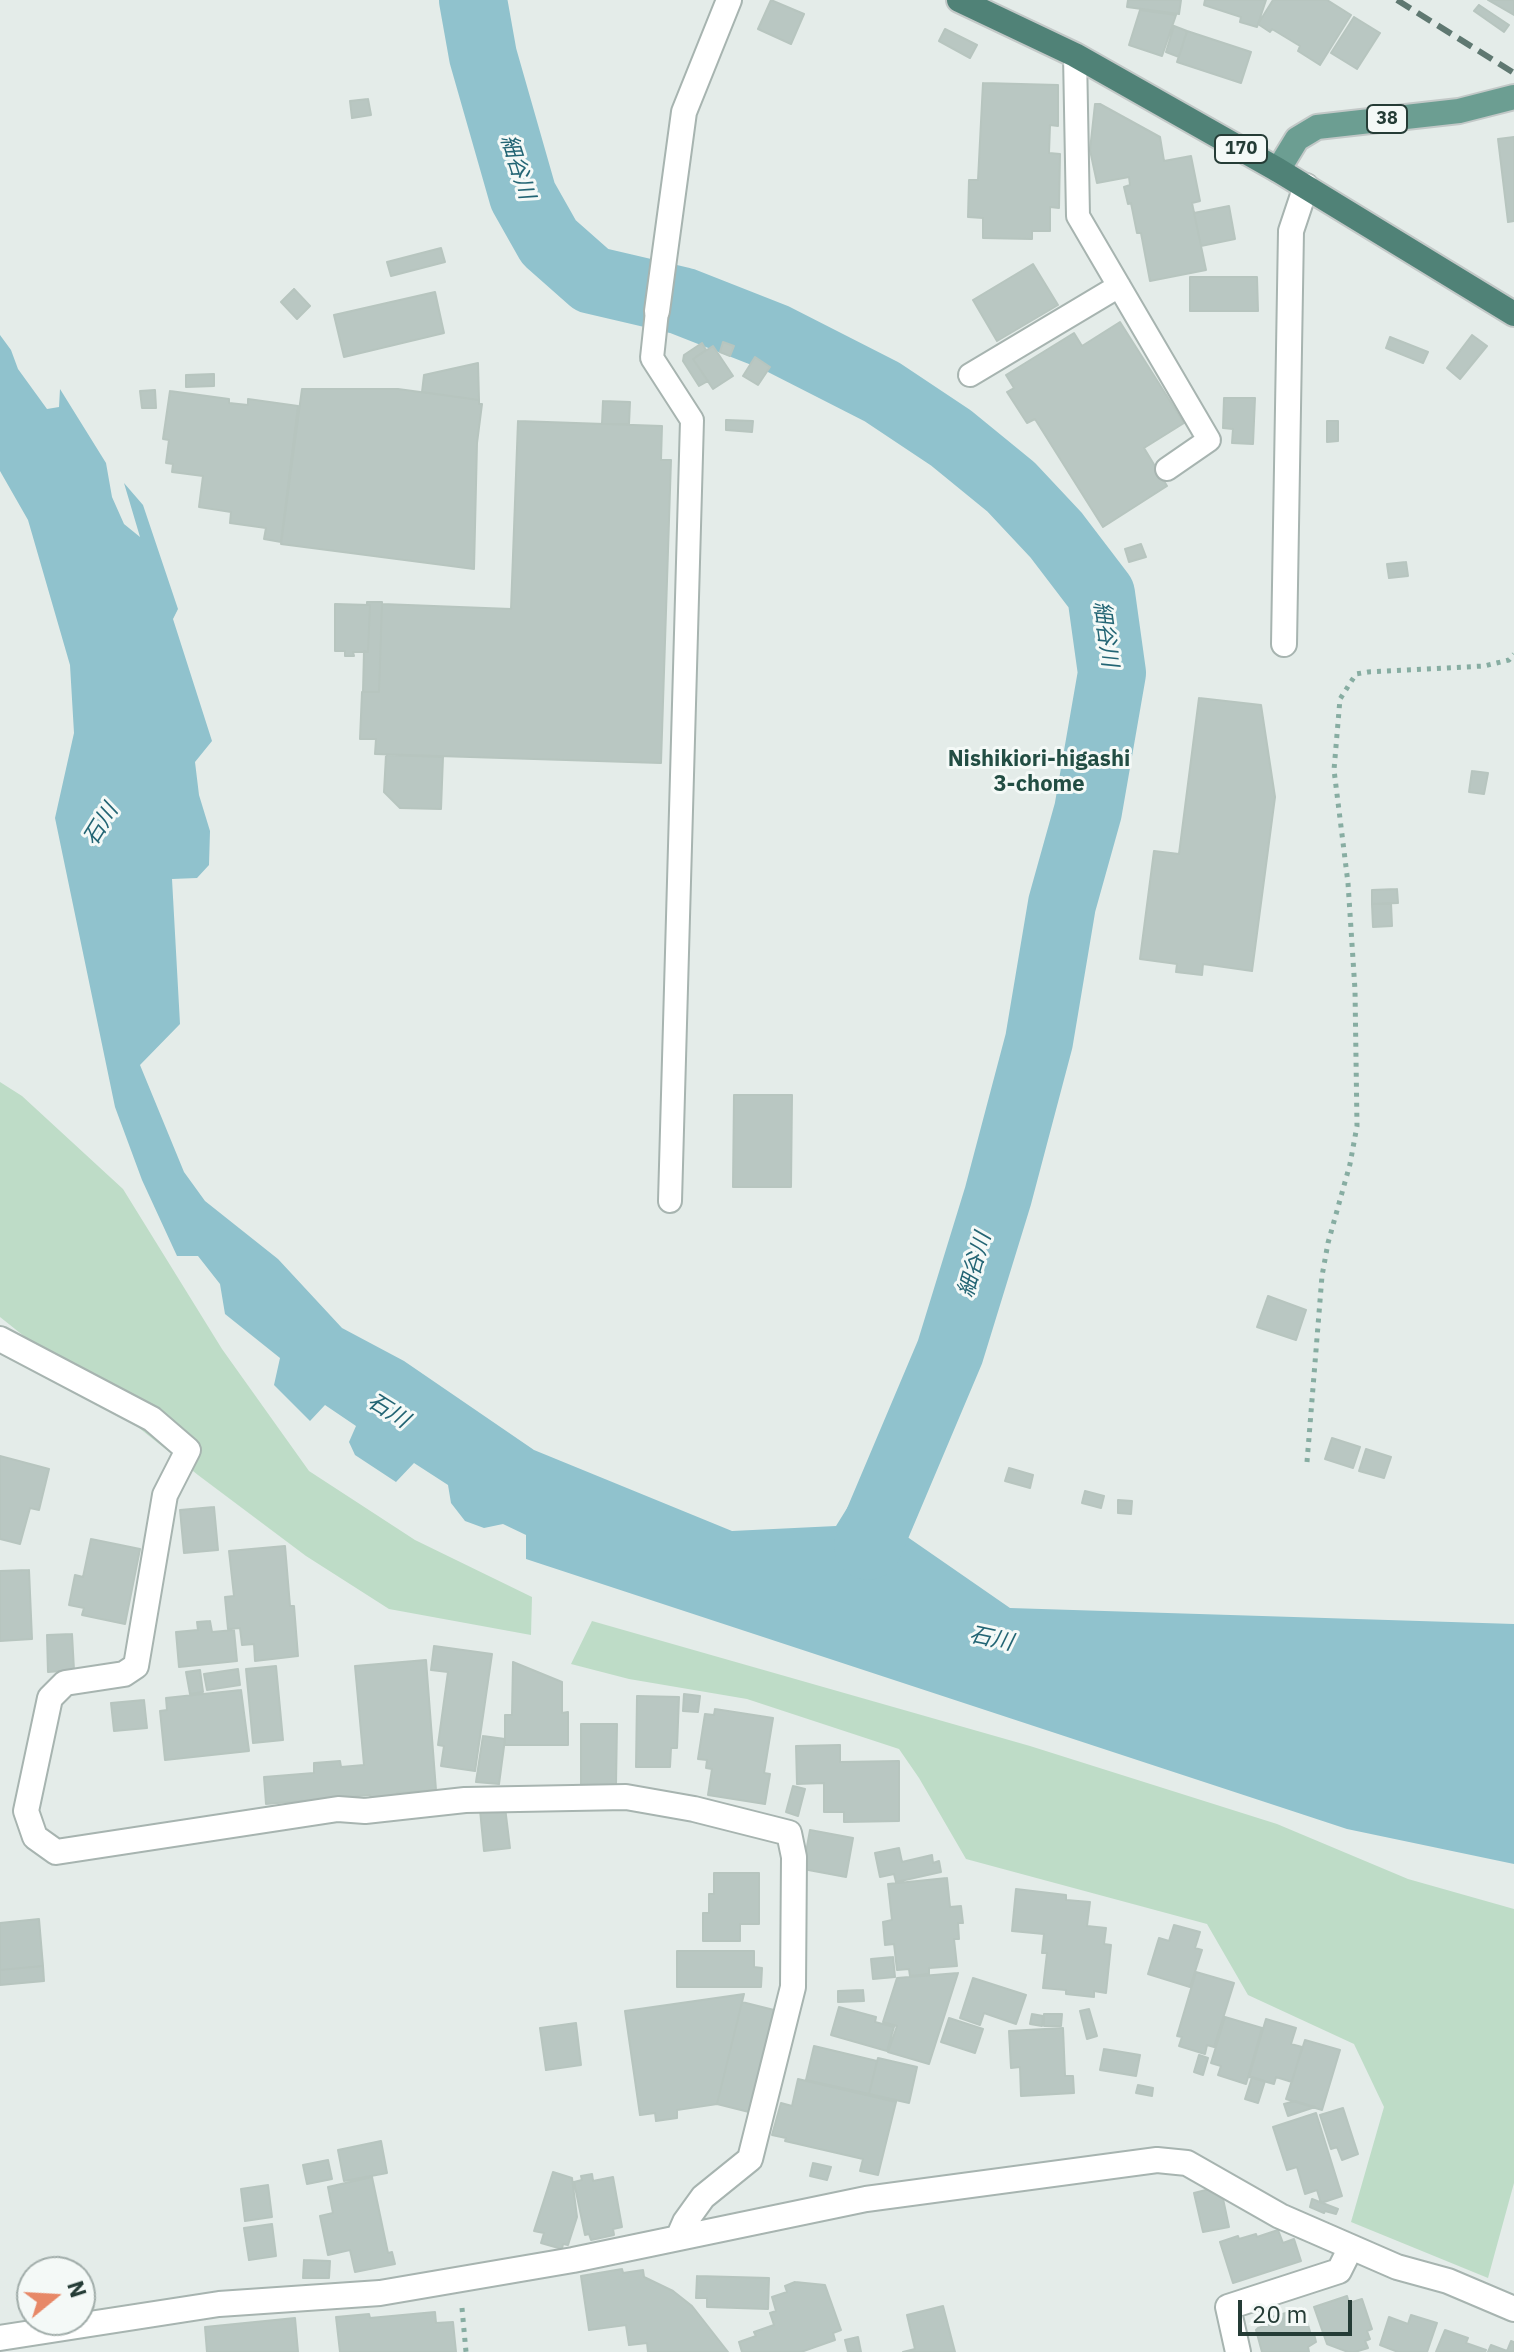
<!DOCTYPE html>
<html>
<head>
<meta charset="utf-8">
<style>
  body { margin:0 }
  #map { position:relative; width:1514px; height:2352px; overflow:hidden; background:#e4ece9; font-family:"IBM Plex Sans",sans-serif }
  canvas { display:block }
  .north { position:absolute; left:16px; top:2256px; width:80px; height:80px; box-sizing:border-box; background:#f4f9f7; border:2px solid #a1adaa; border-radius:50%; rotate:72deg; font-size:22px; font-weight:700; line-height:32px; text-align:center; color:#253c36 }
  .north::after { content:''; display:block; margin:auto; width:28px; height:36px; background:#e78867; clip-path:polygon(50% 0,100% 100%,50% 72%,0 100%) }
  .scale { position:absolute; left:1238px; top:2300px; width:114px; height:36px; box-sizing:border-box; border:4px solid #253c36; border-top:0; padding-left:10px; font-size:24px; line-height:28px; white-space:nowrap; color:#253c36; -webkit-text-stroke:6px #f4f9f7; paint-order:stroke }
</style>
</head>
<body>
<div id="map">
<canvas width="1514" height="2352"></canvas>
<div class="north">N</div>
<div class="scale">20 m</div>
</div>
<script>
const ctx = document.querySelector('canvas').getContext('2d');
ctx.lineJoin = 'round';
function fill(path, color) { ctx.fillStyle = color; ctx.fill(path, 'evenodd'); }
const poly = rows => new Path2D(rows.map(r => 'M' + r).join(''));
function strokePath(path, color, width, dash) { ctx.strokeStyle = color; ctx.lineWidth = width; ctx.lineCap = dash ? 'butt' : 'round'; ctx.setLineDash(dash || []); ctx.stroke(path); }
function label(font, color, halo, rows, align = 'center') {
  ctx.font = font + ' "IBM Plex Sans","Noto Sans JP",sans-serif'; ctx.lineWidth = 6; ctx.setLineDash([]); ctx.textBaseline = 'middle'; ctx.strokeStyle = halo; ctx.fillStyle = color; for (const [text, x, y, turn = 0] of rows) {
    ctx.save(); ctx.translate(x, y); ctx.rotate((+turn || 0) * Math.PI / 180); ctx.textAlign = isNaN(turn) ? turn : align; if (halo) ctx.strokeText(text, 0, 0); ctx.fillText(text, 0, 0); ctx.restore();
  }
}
const green = poly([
  [0,1082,22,1096,123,1189,222,1349,309,1471,415,1540,532,1597,531,1635,389,1609,306,1556,198,1475,0,1317],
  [592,1621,1030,1746,1277,1824,1408,1879,1514,1909,1514,2183,1488,2278,1351,2222,1384,2107,1354,2044,1248,1995,1207,1924,966,1859,919,1778,899,1749,747,1699,629,1679,571,1664]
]);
const water = poly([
  [0,335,11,350,18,369,47,409,59,407,60,389,106,463,112,497,124,524,140,537,124,483,143,505,178,609,173,619,212,741,195,762,199,795,210,831,209,865,197,878,172,879,180,1024,140,1065,184,1172,205,1201,278,1259,342,1328,404,1361,534,1450,732,1531,836,1526,880,1455,914,1463,906,1536,1010,1608,1514,1624,1514,1864,1347,1829,526,1559,526,1535,503,1524,484,1528,465,1521,451,1503,448,1485,414,1463,396,1482,355,1455,349,1442,356,1426,325,1405,310,1421,274,1385,280,1358,225,1314,220,1284,198,1256,177,1256,142,1180,115,1107,55,818,74,733,70,665,28,520,0,471]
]);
const river = poly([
  [473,0,483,56,523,196,549,242,592,280,682,301,776,338,882,392,951,438,1011,487,1056,535,1101,594,1112,673,1088,811,1062,904,1039,1041,998,1196,950,1352,868,1546]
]);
const building = poly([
  [771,0,804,14,791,44,758,29,771,0],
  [1128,0,1181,0,1179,14,1127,7,1128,0],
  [1205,0,1266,0,1257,27,1240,22,1241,17,1204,5,1205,0],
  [1273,0,1327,0,1351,15,1320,65,1298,51,1300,46,1272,29,1270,32,1258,24,1273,0],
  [1488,0,1514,0,1514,15,1488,0],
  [1479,5,1509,25,1504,32,1474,11,1479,5],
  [1140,10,1176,15,1162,56,1129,45,1140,10],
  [1354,17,1380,33,1357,69,1331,53,1354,17],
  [1174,26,1187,31,1179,57,1166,52,1174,26],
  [945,29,977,45,970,58,939,41,945,29],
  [1187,31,1251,52,1241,83,1177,62,1187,31],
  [983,83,1058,85,1058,126,1050,125,1049,153,1060,154,1059,208,1050,207,1050,231,1032,231,1032,239,983,238,983,218,968,217,969,180,978,180,983,83],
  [368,99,371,115,352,118,350,101,368,99],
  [1095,104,1100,104,1160,137,1164,161,1191,156,1200,201,1192,203,1206,270,1150,281,1141,233,1137,233,1131,203,1128,204,1124,187,1130,185,1129,177,1097,183,1090,150,1095,104],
  [1514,137,1514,221,1508,222,1498,139,1514,137],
  [1229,206,1235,239,1201,246,1194,213,1229,206],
  [441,248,445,262,391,276,387,262,441,248],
  [1033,264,1058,305,997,341,973,300,1033,264],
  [1190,277,1257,277,1258,311,1190,311,1190,277],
  [294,289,310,306,297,319,281,302,294,289],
  [435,292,444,333,344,357,334,315,435,292],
  [1120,322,1184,423,1144,448,1167,486,1103,527,1035,419,1027,423,1007,392,1014,388,1006,375,1074,333,1082,346,1120,322],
  [1472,335,1487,346,1460,379,1447,368,1472,335],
  [1390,337,1428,352,1423,363,1386,348,1390,337],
  [723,342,734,346,730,356,720,352,723,342],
  [702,343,706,350,693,359,708,381,699,386,683,361,684,355,702,343],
  [713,346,733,376,713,389,693,359,713,346],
  [755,357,770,367,758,385,743,376,755,357],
  [478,363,479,400,422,392,424,375,478,363],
  [214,374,214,386,186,387,186,375,214,374],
  [302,389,398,389,479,400,479,404,482,404,477,443,474,569,281,544,302,389],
  [155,390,156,408,142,408,140,391,155,390],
  [170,391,229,399,229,403,248,405,248,399,298,406,281,542,264,539,266,528,230,523,231,512,199,507,203,476,172,472,173,464,166,463,169,440,163,439,170,391],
  [1224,398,1255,398,1253,444,1232,443,1233,429,1223,428,1224,398],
  [603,401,630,402,629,424,602,424,603,401],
  [726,420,753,421,752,432,726,430,726,420],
  [518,421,662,426,661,460,671,460,661,763,375,754,376,739,360,739,362,692,379,692,382,604,511,609,518,421],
  [1327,421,1338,421,1338,441,1327,442,1327,421],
  [1141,544,1146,557,1129,562,1125,549,1141,544],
  [1406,562,1408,576,1389,578,1387,564,1406,562],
  [367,602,382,602,379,692,363,692,364,651,368,652,370,605,367,605,367,602],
  [335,604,370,605,368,652,353,652,354,656,345,656,345,651,335,651,335,604],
  [1199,698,1261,705,1275,797,1252,971,1203,964,1202,975,1176,972,1177,964,1140,959,1154,851,1179,854,1199,698],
  [386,755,443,757,441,809,400,808,384,792,386,755],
  [1472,771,1488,773,1484,794,1469,792,1472,771],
  [1397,889,1398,903,1372,904,1372,890,1397,889],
  [1391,903,1392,926,1373,927,1372,904,1391,903],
  [734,1095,792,1095,791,1187,733,1187,734,1095],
  [1268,1296,1306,1310,1296,1340,1257,1327,1268,1296],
  [1332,1438,1360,1447,1353,1468,1325,1459,1332,1438],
  [1366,1449,1391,1457,1384,1478,1359,1471,1366,1449],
  [0,1456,49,1469,39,1510,30,1508,20,1544,0,1539,0,1456],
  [1009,1468,1033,1475,1030,1488,1005,1481,1009,1468],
  [1085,1491,1104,1496,1101,1508,1082,1503,1085,1491],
  [1118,1500,1132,1501,1131,1514,1118,1513,1118,1500],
  [214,1507,218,1550,184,1553,180,1510,214,1507],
  [91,1539,140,1549,125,1624,82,1615,84,1608,69,1605,75,1575,83,1577,91,1539],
  [285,1546,290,1606,294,1606,298,1656,255,1661,254,1644,242,1645,240,1628,228,1629,225,1597,234,1596,229,1551,285,1546],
  [29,1570,32,1639,0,1641,0,1571,29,1570],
  [210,1621,212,1632,234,1630,237,1661,179,1667,176,1632,198,1630,197,1622,210,1621],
  [72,1634,74,1670,48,1672,47,1635,72,1634],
  [434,1646,492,1654,475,1771,441,1766,444,1746,438,1745,448,1672,431,1670,434,1646],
  [426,1660,436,1790,397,1793,397,1797,371,1799,370,1795,266,1804,264,1777,314,1773,314,1763,340,1761,341,1767,364,1765,355,1666,426,1660],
  [513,1662,562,1682,562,1713,568,1712,568,1745,505,1745,505,1715,512,1715,513,1662],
  [276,1666,283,1740,253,1743,246,1669,276,1666],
  [238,1669,240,1685,207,1690,204,1674,238,1669],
  [200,1670,203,1692,190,1694,186,1672,200,1670],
  [241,1690,249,1751,165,1760,160,1711,167,1710,166,1698,241,1690],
  [684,1694,700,1696,698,1712,683,1711,684,1694],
  [637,1696,679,1697,677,1748,671,1748,670,1767,636,1767,637,1696],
  [144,1700,147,1728,114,1731,111,1703,144,1700],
  [715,1709,773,1718,764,1773,770,1774,765,1804,708,1795,712,1769,706,1768,707,1760,698,1759,705,1714,714,1715,715,1709],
  [581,1724,617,1724,616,1785,581,1785,581,1724],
  [483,1736,505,1739,499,1784,476,1782,483,1736],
  [840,1745,840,1762,899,1761,899,1821,844,1822,844,1812,824,1812,824,1783,797,1784,796,1746,840,1745],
  [793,1786,805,1789,798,1816,786,1812,793,1786],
  [505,1807,510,1848,484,1851,480,1810,505,1807],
  [810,1830,853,1838,846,1877,803,1869,810,1830],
  [899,1848,902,1862,932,1855,933,1863,939,1861,941,1872,896,1882,894,1874,880,1877,875,1853,899,1848],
  [714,1873,759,1873,759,1924,740,1924,740,1941,703,1941,703,1913,709,1913,709,1894,714,1894,714,1873],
  [947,1878,950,1907,961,1906,963,1923,958,1923,959,1939,954,1939,957,1966,929,1968,929,1974,910,1976,909,1969,897,1970,894,1944,885,1945,883,1922,892,1920,888,1884,947,1878],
  [1016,1889,1066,1895,1066,1900,1090,1902,1087,1926,1106,1928,1104,1944,1111,1945,1106,1993,1094,1991,1094,1997,1066,1994,1066,1990,1043,1988,1047,1953,1042,1953,1044,1934,1012,1931,1016,1889],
  [39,1919,43,1966,0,1970,0,1923,39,1919],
  [1174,1925,1200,1932,1195,1948,1202,1950,1190,1987,1148,1974,1159,1938,1169,1941,1174,1925],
  [677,1951,754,1951,754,1967,762,1968,761,1987,677,1987,677,1951],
  [893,1957,895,1977,873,1979,871,1959,893,1957],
  [43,1966,44,1981,0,1985,0,1970,43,1966],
  [1196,1972,1234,1983,1214,2047,1207,2045,1205,2054,1179,2046,1182,2037,1177,2036,1196,1972],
  [958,1973,929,2064,888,2052,897,2026,883,2022,897,1978,958,1973],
  [973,1978,1026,1995,1016,2024,984,2013,980,2025,960,2018,973,1978],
  [863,1990,864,2001,838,2002,838,1991,863,1990],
  [744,1994,717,2104,677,2110,677,2118,656,2121,655,2113,640,2115,625,2011,744,1994],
  [742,2002,774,2010,749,2112,717,2104,742,2002],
  [839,2007,876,2017,875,2022,894,2027,887,2051,831,2035,839,2007],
  [1089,2009,1097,2036,1087,2039,1080,2011,1089,2009],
  [1032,2014,1043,2016,1042,2026,1030,2024,1032,2014],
  [1044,2014,1062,2014,1061,2026,1044,2026,1044,2014],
  [1225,2017,1262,2028,1246,2084,1218,2075,1221,2066,1211,2063,1225,2017],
  [949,2018,983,2029,975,2053,941,2042,949,2018],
  [1266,2019,1296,2028,1291,2044,1302,2047,1292,2082,1276,2077,1274,2084,1249,2077,1266,2019],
  [576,2023,581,2065,546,2070,540,2028,576,2023],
  [1063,2028,1065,2076,1073,2076,1074,2093,1021,2096,1020,2067,1011,2068,1009,2031,1063,2028],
  [1305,2040,1340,2050,1322,2110,1286,2099,1305,2040],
  [814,2046,877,2061,869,2094,806,2080,814,2046],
  [1104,2049,1140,2055,1136,2076,1100,2070,1104,2049],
  [1199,2055,1208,2058,1203,2075,1194,2072,1199,2055],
  [878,2058,917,2067,909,2103,869,2094,878,2058],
  [1252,2077,1265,2081,1258,2103,1245,2099,1252,2077],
  [798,2079,896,2102,878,2175,860,2171,863,2159,785,2141,786,2138,772,2135,781,2103,792,2106,798,2079],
  [1138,2085,1153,2088,1152,2096,1136,2093,1138,2085],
  [1295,2101,1315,2107,1288,2116,1284,2104,1295,2101],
  [1343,2108,1358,2154,1342,2160,1337,2147,1331,2149,1320,2115,1343,2108],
  [1316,2113,1342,2196,1321,2203,1317,2190,1305,2194,1297,2167,1287,2170,1273,2127,1316,2113],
  [381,2141,387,2173,344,2181,338,2150,381,2141],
  [328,2160,332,2179,307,2184,303,2165,328,2160],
  [813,2163,831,2167,827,2180,810,2176,813,2163],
  [553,2172,572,2178,577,2217,568,2245,563,2244,562,2249,541,2243,544,2233,534,2231,553,2172],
  [592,2174,593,2181,613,2177,622,2227,613,2229,614,2235,591,2240,589,2234,585,2235,574,2182,582,2180,581,2176,592,2174],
  [372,2177,388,2253,392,2252,395,2264,355,2272,350,2250,328,2255,320,2216,333,2213,328,2187,372,2177],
  [268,2185,272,2217,245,2221,241,2189,268,2185],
  [1214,2188,1222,2194,1229,2227,1203,2232,1194,2193,1214,2188],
  [1312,2199,1338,2209,1336,2214,1325,2211,1324,2213,1310,2207,1312,2199],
  [272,2224,276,2256,249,2260,244,2228,272,2224],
  [1278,2230,1283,2243,1294,2239,1301,2261,1233,2283,1220,2242,1238,2236,1239,2239,1256,2234,1257,2237,1278,2230],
  [304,2260,330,2261,329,2278,303,2278,304,2260],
  [622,2269,623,2273,643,2270,644,2277,673,2291,692,2306,728,2352,648,2352,647,2343,629,2345,626,2325,589,2330,581,2276,622,2269],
  [697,2276,769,2278,768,2309,707,2307,707,2298,696,2298,697,2276],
  [795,2282,825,2285,841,2330,833,2333,835,2340,801,2352,742,2352,739,2342,756,2336,754,2332,774,2325,770,2313,776,2311,772,2297,787,2292,785,2286,795,2282],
  [1347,2296,1349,2303,1362,2299,1372,2329,1367,2331,1370,2339,1365,2341,1368,2348,1355,2352,1348,2352,1327,2344,1314,2307,1347,2296],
  [943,2306,955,2352,903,2352,915,2349,907,2315,943,2306],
  [1303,2308,1311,2335,1314,2334,1316,2342,1308,2347,1309,2352,1262,2352,1256,2330,1258,2328,1271,2324,1270,2322,1273,2321,1272,2317,1303,2308],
  [435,2312,436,2323,453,2322,456,2352,340,2352,336,2317,369,2314,370,2318,435,2312],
  [1411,2315,1437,2323,1427,2352,1398,2352,1380,2345,1389,2317,1408,2324,1411,2315],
  [295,2318,298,2352,207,2352,205,2327,295,2318],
  [1445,2330,1468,2338,1466,2343,1486,2350,1485,2352,1436,2352,1445,2330],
  [858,2337,861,2352,848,2352,845,2340,858,2337],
  [1511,2341,1514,2342,1514,2352,1488,2352,1491,2345,1507,2351,1511,2341]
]);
const path = poly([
  [1307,1462,1322,1276,1328,1243,1350,1164,1357,1126,1355,990,1348,883,1334,770,1340,699,1356,674,1368,672,1484,666,1509,660,1514,654],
  [462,2308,466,2352]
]);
const service = poly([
  [1075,55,1078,216,1209,440,1167,469],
  [657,311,652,358,692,420,670,1201],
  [970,375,1119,286]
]);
const minor = poly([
  [0,1339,152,1419,188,1450,165,1495,136,1666,124,1674,65,1683,50,1698,26,1811,35,1837,56,1852,338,1809,365,1811,465,1800,626,1797,694,1809,789,1833,794,1857,793,1987,750,2159,703,2197,685,2222,678,2238],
  [0,2338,219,2304,380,2293,573,2260,866,2199,1157,2160,1187,2163,1280,2216,1397,2267,1448,2281,1514,2309],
  [1238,2352,1228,2307,1339,2271,1351,2247]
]);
const tertiary = poly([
  [657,311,684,112,729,0],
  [1284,644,1291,231,1306,186]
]);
const primary = poly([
  [1278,170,1297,139,1317,127,1459,111,1514,97]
]);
const trunk = poly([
  [959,0,1075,55,1278,170,1514,314]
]);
const rail = poly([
  [1397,0,1514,73]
]);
const shields = [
  [1387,119,40],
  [1241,149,52]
];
const shieldNames = [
  ["38",1387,119],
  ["170",1241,149]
];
const waterNames = [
  ["細谷川",517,167,72],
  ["細谷川",1105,634,82],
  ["石川",101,825,-58],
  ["細谷川",975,1265,-74],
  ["石川",388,1411,32],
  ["石川",991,1639,12]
];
const neighbourhoodNames = [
  ["Nishikiori-higashi",1039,760],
  ["3-chome",1039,785]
];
fill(green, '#bedcc7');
fill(water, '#90c2cd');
strokePath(river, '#90c2cd', 68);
fill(building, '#b9c7c2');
strokePath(building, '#b7c5bf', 2);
strokePath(service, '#a7b4b0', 26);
strokePath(minor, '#a7b4b0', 28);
strokePath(tertiary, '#a7b4b0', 28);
strokePath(primary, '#c2c8c7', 28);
strokePath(trunk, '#c2c8c7', 28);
strokePath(path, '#87ada2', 5, [4, 6]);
strokePath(service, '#fff', 22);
strokePath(minor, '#fff', 24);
strokePath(tertiary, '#fff', 24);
strokePath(primary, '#6c9e92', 24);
strokePath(trunk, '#508277', 24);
strokePath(rail, '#5f7871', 6, [16, 8]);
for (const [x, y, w] of shields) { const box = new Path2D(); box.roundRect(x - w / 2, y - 14, w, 28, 6); ctx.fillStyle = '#f4f9f7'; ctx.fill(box); strokePath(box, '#253c36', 2); }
label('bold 18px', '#253c36', null, shieldNames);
label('italic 22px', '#236574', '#f4f9f7', waterNames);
label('bold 22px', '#224d43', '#f4f9f7', neighbourhoodNames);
</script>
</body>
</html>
